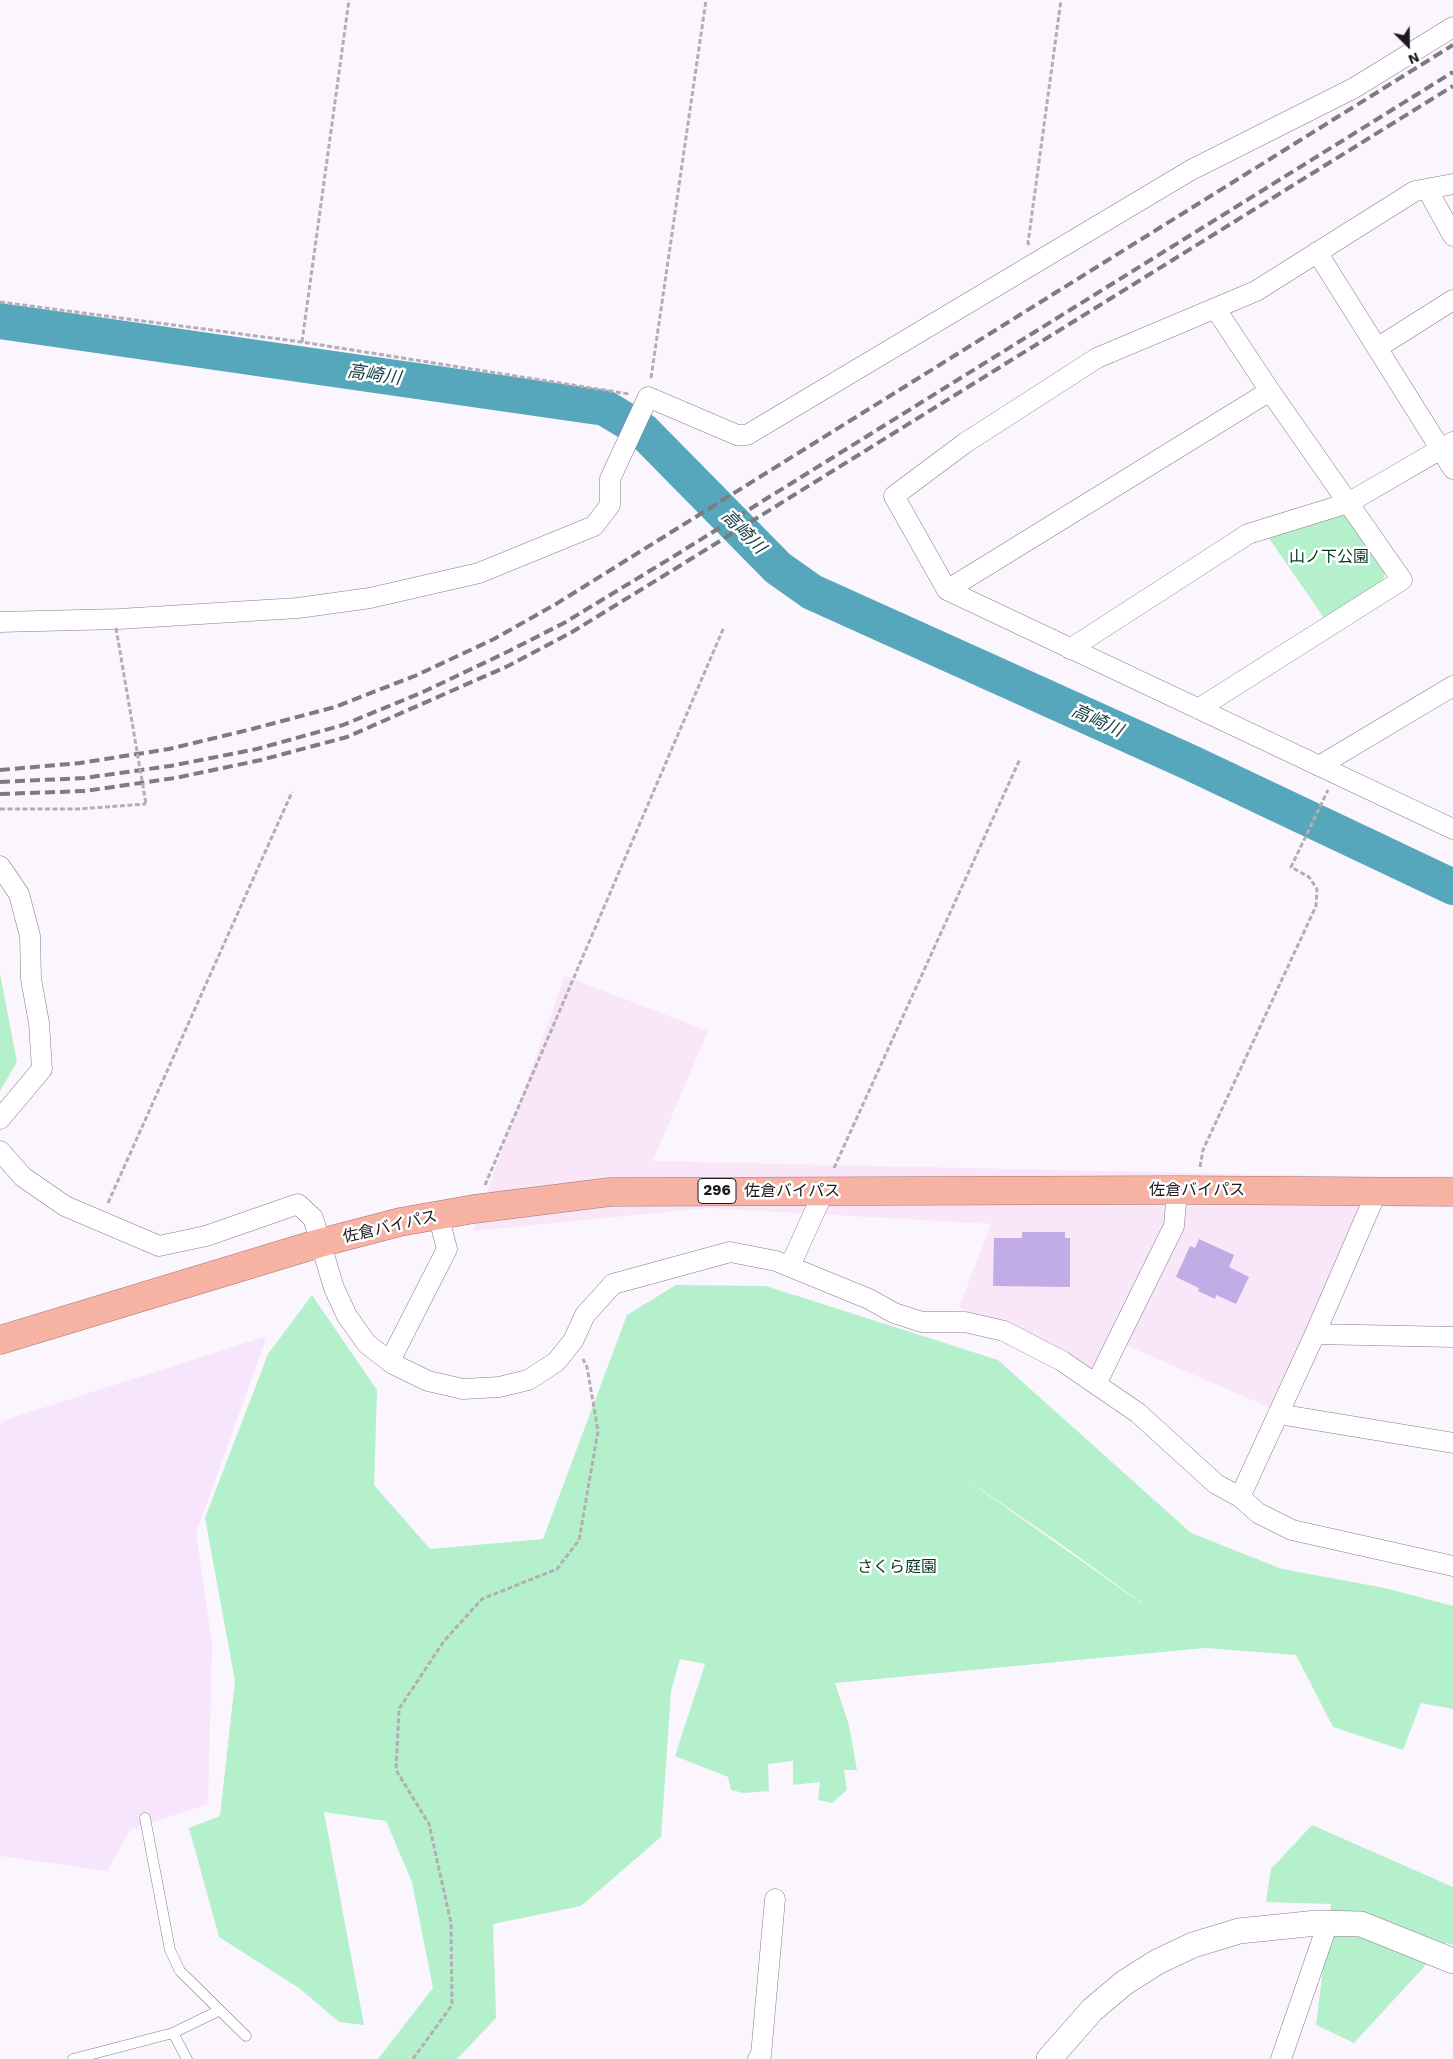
<!DOCTYPE html>
<html>
<head>
<meta charset="utf-8">
<style>
  body { margin:0 }
  #map { position:relative; width:1453px; height:2059px; overflow:hidden; background:#fbf6fd; font-family:"Work Sans",sans-serif }
  canvas { display:block }
  .north { position:absolute; left:1383px; top:20px; width:50px; height:50px; -webkit-text-stroke:4px #fff; paint-order:stroke; rotate:157deg; font-size:14px; font-weight:700; line-height:20px; text-align:center; color:#1e1920 }
  .north::after { content:''; display:block; margin:auto; width:18px; height:22px; background:#1e1920; clip-path:polygon(50% 0,100% 100%,50% 72%,0 100%) }
</style>
</head>
<body>
<div id="map">
<canvas width="1453" height="2059"></canvas>
<div class="north">N</div>
</div>
<script>
const ctx = document.querySelector('canvas').getContext('2d');
ctx.lineJoin = 'round';
function fill(path, color) { ctx.fillStyle = color; ctx.fill(path, 'evenodd'); }
const poly = rows => new Path2D(rows.map(r => 'M' + r).join(''));
function strokePath(path, color, width, dash) { ctx.strokeStyle = color; ctx.lineWidth = width; ctx.lineCap = dash ? 'butt' : 'round'; ctx.setLineDash(dash || []); ctx.stroke(path); }
function label(font, color, halo, rows, align = 'center') {
  ctx.font = font + ' "Work Sans","Noto Sans JP",sans-serif'; ctx.lineWidth = 5; ctx.setLineDash([]); ctx.textBaseline = 'middle'; ctx.strokeStyle = halo; ctx.fillStyle = color; for (const [text, x, y, turn = 0] of rows) {
    ctx.save(); ctx.translate(x, y); ctx.rotate((+turn || 0) * Math.PI / 180); ctx.textAlign = isNaN(turn) ? turn : align; if (halo) ctx.strokeText(text, 0, 0); ctx.fillText(text, 0, 0); ctx.restore();
  }
}
const commercial = poly([
  [565,976,708,1031,653,1161,1376,1177,1453,1176,1453,1204,1364,1200,1275,1410,1125,1345,1111,1378,959,1307,991,1224,708,1208,473,1231]
]);
const built = poly([
  [267,1336,196,1533,212,1645,208,1804,131,1829,107,1871,0,1856,0,1425,2,1421]
]);
const green = poly([
  [1345,513,1386,571,1382,582,1324,618,1266,534],
  [0,973,17,1062,0,1091],
  [676,1285,766,1286,998,1360,1191,1533,1282,1569,1385,1588,1453,1606,1453,1709,1421,1703,1403,1750,1333,1727,1296,1655,1205,1648,835,1683,849,1725,857,1770,844,1770,847,1790,832,1803,818,1800,820,1782,793,1785,793,1761,768,1764,769,1791,744,1793,731,1790,728,1777,675,1756,705,1664,680,1659,671,1691,661,1837,581,1906,493,1924,496,2018,457,2059,378,2059,433,1988,412,1882,386,1821,324,1812,364,2025,339,2022,299,1988,219,1937,189,1828,220,1816,235,1681,205,1518,268,1354,312,1295,377,1390,374,1485,430,1549,543,1539,627,1315],
  [957,1473,1058,1542,1142,1603,1141,1603],
  [1312,1825,1453,1887,1453,1945,1446,1943,1354,2043,1316,2025,1331,1904,1266,1902,1271,1869]
]);
const river = poly([
  [0,321,605,408,643,431,778,568,812,592,1189,762,1453,887]
]);
const building = poly([
  [1022,1232,1065,1232,1065,1238,1070,1238,1070,1287,993,1286,994,1238,1022,1238],
  [1199,1239,1234,1255,1229,1267,1249,1277,1236,1304,1216,1295,1215,1299,1198,1291,1199,1288,1176,1277,1190,1246,1195,1248]
]);
const path = poly([
  [1029,245,1028,243,1061,0],
  [0,302,302,342,629,394],
  [302,342,349,0],
  [651,378,706,0],
  [0,809,78,809,146,804],
  [1200,1167,1203,1150,1316,906,1317,889,1309,877,1291,867,1328,790],
  [834,1168,1020,759],
  [485,1185,724,627],
  [108,1203,292,792],
  [413,2059,452,2005,451,1923,429,1824,396,1770,399,1709,444,1641,482,1599,557,1569,579,1540,598,1431,587,1367,583,1359]
]);
const service = poly([
  [145,1818,170,1950,180,1971,246,2036],
  [173,2033,218,2011],
  [73,2059,173,2033,187,2059]
]);
const minor = poly([
  [1453,184,1415,191,1256,291,1097,358,965,443,894,496,947,590,1453,829],
  [1427,189,1453,236],
  [1317,252,1453,469],
  [1377,348,1453,300],
  [947,590,1270,391],
  [0,622,119,619,298,608,370,598,479,573,594,526,610,505,610,479,648,397,737,435,747,435,1191,170,1354,88,1453,27],
  [1070,649,1248,534,1348,503,1453,442],
  [1198,709,1402,580,1270,391,1215,308],
  [1319,766,1453,686],
  [0,866,19,894,30,936,31,979,39,1023,42,1069,0,1119],
  [0,1151,23,1177,65,1206,159,1246,206,1236,298,1204,313,1218,334,1288,347,1316,367,1344,393,1364,428,1381,463,1389,499,1387,528,1380,556,1362,573,1341,585,1315,613,1284,730,1252,776,1261,869,1299,894,1313,922,1322,965,1322,1004,1331,1062,1361,1138,1413,1216,1484,1240,1497,1258,1513,1292,1530,1453,1566],
  [790,1266,824,1191],
  [1315,1334,1453,1337],
  [390,1361,447,1249,438,1215],
  [1096,1384,1174,1226,1177,1190],
  [1278,1414,1453,1443],
  [1240,1497,1315,1334,1377,1191],
  [758,2059,761,2055,775,1899],
  [1281,2059,1328,1923]
]);
const tertiary = poly([
  [1049,2059,1092,2010,1124,1983,1157,1962,1193,1945,1239,1931,1317,1923,1361,1924,1453,1961]
]);
const trunk = poly([
  [0,1340,320,1243,400,1222,474,1209,610,1192,1177,1190,1453,1192]
]);
const rail = poly([
  [0,770,80,763,169,749,252,729,335,707,417,675,494,639,556,604,1453,45],
  [0,782,84,778,170,766,257,749,343,725,423,692,505,653,564,623,671,558,1453,72],
  [0,794,85,791,175,778,261,760,347,737,508,666,572,632,678,567,1453,86]
]);
const pathBridge = poly([
  [116,628,146,804]
]);
const shields = [
  [717,1191,38]
];
const shieldNames = [
  ["296",717,1191]
];
const parkNames = [
  ["山ノ下公園",1329,557],
  ["さくら庭園",897,1567]
];
const streetNames = [
  ["佐倉バイパス",1197,1190],
  ["佐倉バイパス",792,1191],
  ["佐倉バイパス",390,1227,-13]
];
const waterNames = [
  ["高崎川",374,375,8],
  ["高崎川",743,532,45],
  ["高崎川",1097,721,24]
];
fill(commercial, '#f9e7f9');
fill(built, '#f7e4fd');
fill(green, '#b4f0cc');
strokePath(river, '#56a7bb', 36);
fill(building, '#c1ace6');
strokePath(service, '#867a8a', 11);
strokePath(minor, '#867a8a', 21);
strokePath(tertiary, '#867a8a', 26);
strokePath(trunk, '#a97168', 29);
strokePath(path, '#b3aeb5', 3, [5, 2.5]);
strokePath(service, '#fff', 10);
strokePath(minor, '#fff', 20);
strokePath(tertiary, '#fff', 25);
strokePath(trunk, '#f6b3a4', 28);
strokePath(rail, '#7f7a81', 4, [10, 5]);
strokePath(pathBridge, '#b3aeb5', 3, [5, 2.5]);
for (const [x, y, w] of shields) { const box = new Path2D(); box.roundRect(x - w / 2, y - 12.5, w, 25, 4); ctx.fillStyle = '#fff'; ctx.fill(box); strokePath(box, '#1e1920', 1); }
label('bold 15px', '#1e1920', null, shieldNames);
label('16px', '#023820', '#fff', parkNames);
label('16px', '#1e1920', '#fff', streetNames);
label('italic 18px', '#173d46', '#fff', waterNames);
</script>
</body>
</html>
